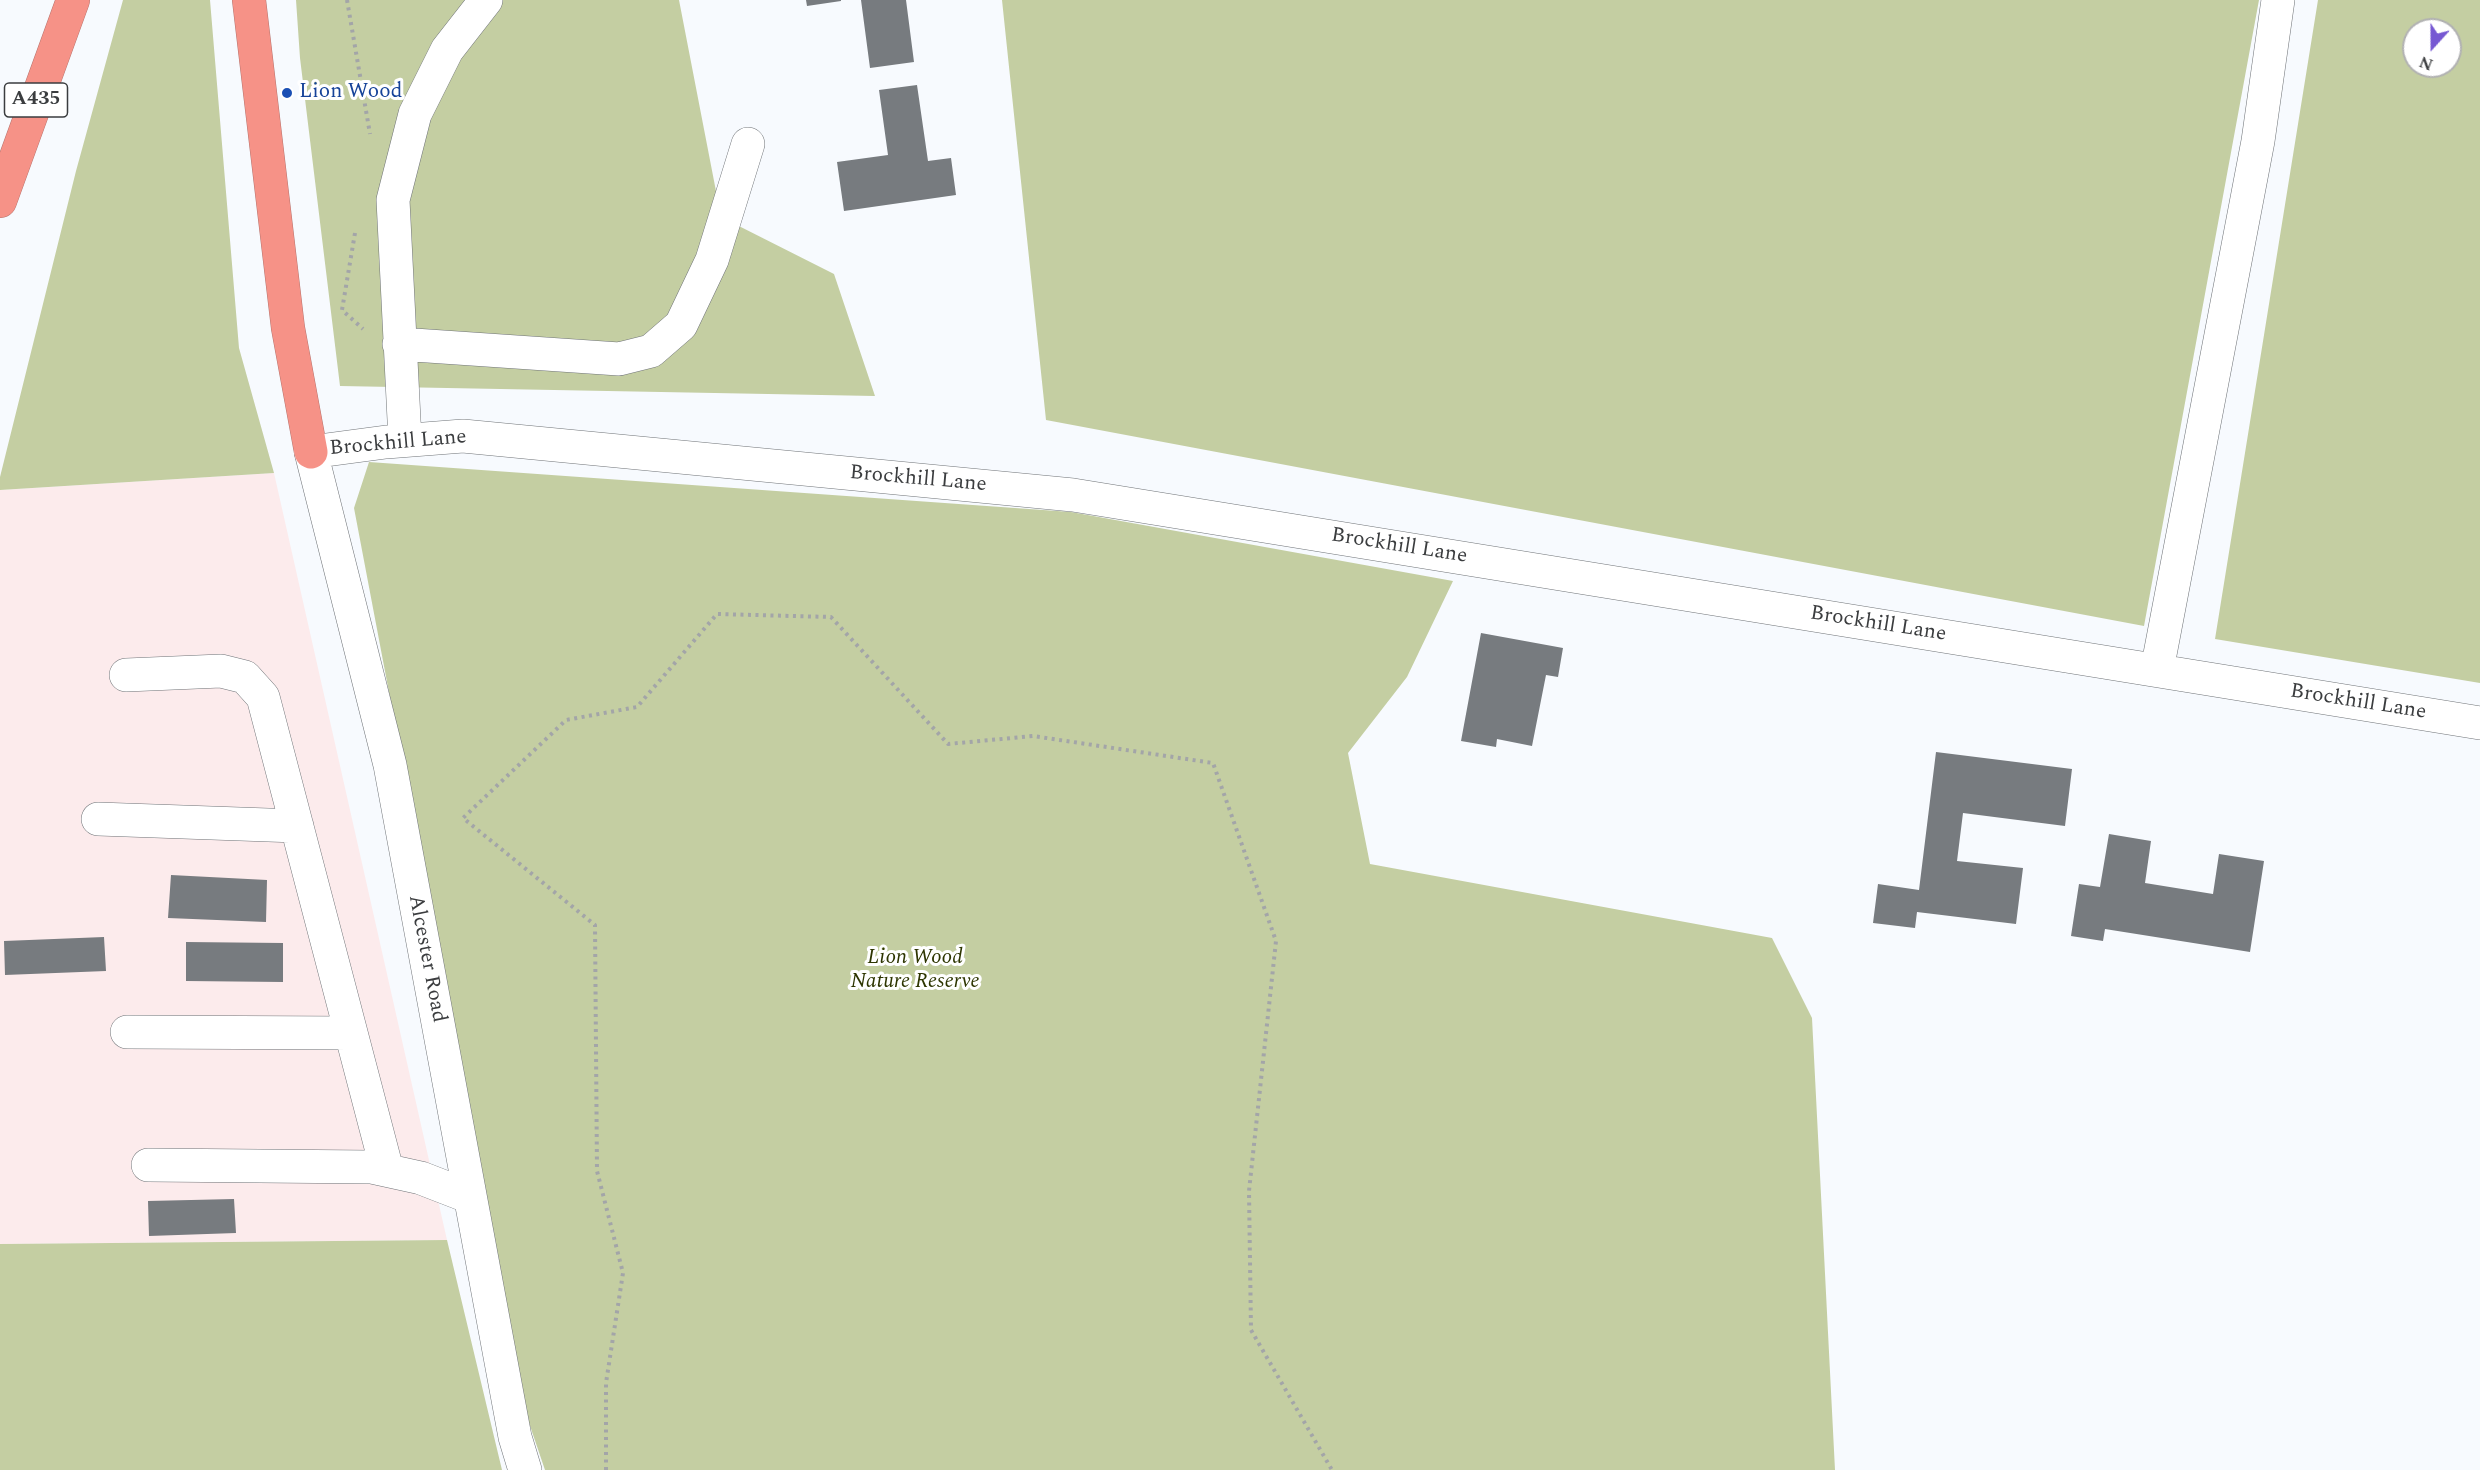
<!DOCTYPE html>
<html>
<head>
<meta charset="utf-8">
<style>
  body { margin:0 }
  #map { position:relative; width:2480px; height:1470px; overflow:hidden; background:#f7fafe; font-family:Spectral,serif }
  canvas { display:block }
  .north { position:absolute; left:2402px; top:18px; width:60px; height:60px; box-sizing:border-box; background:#fff; border:2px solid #b1b1b2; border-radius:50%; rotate:201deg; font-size:16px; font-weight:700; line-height:24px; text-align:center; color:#3b3d3f }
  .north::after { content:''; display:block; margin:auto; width:21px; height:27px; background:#7658d2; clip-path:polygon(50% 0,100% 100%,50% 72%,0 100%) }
</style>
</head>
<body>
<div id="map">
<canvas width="2480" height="1470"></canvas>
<div class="north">N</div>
</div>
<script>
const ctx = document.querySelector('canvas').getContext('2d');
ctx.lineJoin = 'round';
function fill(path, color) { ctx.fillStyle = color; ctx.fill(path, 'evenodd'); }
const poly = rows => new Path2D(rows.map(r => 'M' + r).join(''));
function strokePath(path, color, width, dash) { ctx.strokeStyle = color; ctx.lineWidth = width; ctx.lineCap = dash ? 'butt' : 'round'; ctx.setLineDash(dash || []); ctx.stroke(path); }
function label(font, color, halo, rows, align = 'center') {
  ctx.font = font + ' Spectral,serif'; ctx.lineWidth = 6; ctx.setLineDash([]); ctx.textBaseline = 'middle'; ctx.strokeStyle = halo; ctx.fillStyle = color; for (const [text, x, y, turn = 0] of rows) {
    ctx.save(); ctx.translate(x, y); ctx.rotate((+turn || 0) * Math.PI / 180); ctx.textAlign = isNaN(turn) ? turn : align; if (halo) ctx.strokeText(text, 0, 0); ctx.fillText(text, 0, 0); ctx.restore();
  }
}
const industrial = poly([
  [274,473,447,1240,0,1244,0,490]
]);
const green = poly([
  [123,0,210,0,239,348,274,473,0,490,0,477,76,171],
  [296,0,679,0,721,217,834,274,875,396,340,386,300,58],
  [1002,0,2259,0,2144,626,1046,420],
  [2318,0,2480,0,2480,683,2215,639],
  [2414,30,2450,30,2450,66,2414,66],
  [369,462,1071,512,1453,581,1407,677,1348,753,1370,864,1772,938,1812,1018,1835,1470,545,1470,526,1414,354,508],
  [447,1240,502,1470,0,1470,0,1244]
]);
const building = poly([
  [806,0,841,0,841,1,807,6],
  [861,0,906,0,914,62,870,68],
  [917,85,928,161,951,158,956,195,844,211,837,162,888,155,879,90],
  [1481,633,1563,648,1558,677,1546,675,1532,746,1497,739,1496,747,1461,741],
  [1936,752,2072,769,2065,826,1963,813,1957,861,2023,868,2016,924,1917,912,1915,928,1873,923,1878,884,1919,890],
  [2109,834,2151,841,2145,883,2213,894,2219,854,2264,861,2250,952,2105,929,2103,941,2071,936,2079,884,2100,887],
  [171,875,267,880,266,922,168,918],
  [104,937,106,971,5,975,4,941],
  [186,942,283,943,283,982,186,981],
  [234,1199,236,1233,149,1236,148,1201]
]);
const path = poly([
  [347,0,370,134],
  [355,233,342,310,363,329],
  [606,1470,606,1383,623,1273,597,1171,595,925,463,818,566,720,637,707,717,614,831,617,948,744,1033,736,1213,763,1276,941,1249,1191,1251,1330,1332,1470]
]);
const minor = poly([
  [399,344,619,359,651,351,681,325,712,260,748,144],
  [405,440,393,200,415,114,447,50,486,0],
  [2157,670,2258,141,2278,0],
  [126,675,221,671,245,677,263,697,387,1170],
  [98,819,297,826],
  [127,1032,351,1033],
  [148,1165,371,1167,421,1178,470,1197],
  [525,1470,515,1437,390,765,311,452,386,442,463,436,1073,495,2480,723]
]);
const highway = poly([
  [249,0,288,328,311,452],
  [0,201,73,0]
]);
const markers = [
  [287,93,6,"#1a4fb4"]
];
const shields = [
  [36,100,63]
];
const shieldNames = [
  ["A435",36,100]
];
const transitNames = [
  ["Lion Wood",299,93]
];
const streetNames = [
  ["Brockhill Lane",398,444,-5],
  ["Brockhill Lane",918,480,5],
  ["Brockhill Lane",1399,547,9],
  ["Brockhill Lane",1878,625,9],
  ["Brockhill Lane",2358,703,9],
  ["Alcester Road",426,959,79]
];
const parkNames = [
  ["Lion Wood",915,959],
  ["Nature Reserve",915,983]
];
fill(industrial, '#fcebec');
fill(green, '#c4cea2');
fill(building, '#777b7f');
strokePath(minor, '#707478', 34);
strokePath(highway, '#b5746e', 34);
strokePath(path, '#a3a5a8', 4, [3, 4.5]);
strokePath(minor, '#fff', 33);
strokePath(highway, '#f69287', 33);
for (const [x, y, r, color] of markers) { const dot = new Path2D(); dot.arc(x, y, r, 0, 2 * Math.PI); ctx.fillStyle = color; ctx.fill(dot); strokePath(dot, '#fff', 2); }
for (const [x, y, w] of shields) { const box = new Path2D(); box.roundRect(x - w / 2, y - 17, w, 34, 4.5); ctx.fillStyle = '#fff'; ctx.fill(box); strokePath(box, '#3b3d3f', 1.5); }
label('bold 20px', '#3b3d3f', null, shieldNames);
label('21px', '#164399', '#fff', transitNames, 'left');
label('21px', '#3b3d3f', '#fff', streetNames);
label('italic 21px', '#2d3500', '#fff', parkNames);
</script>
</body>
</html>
